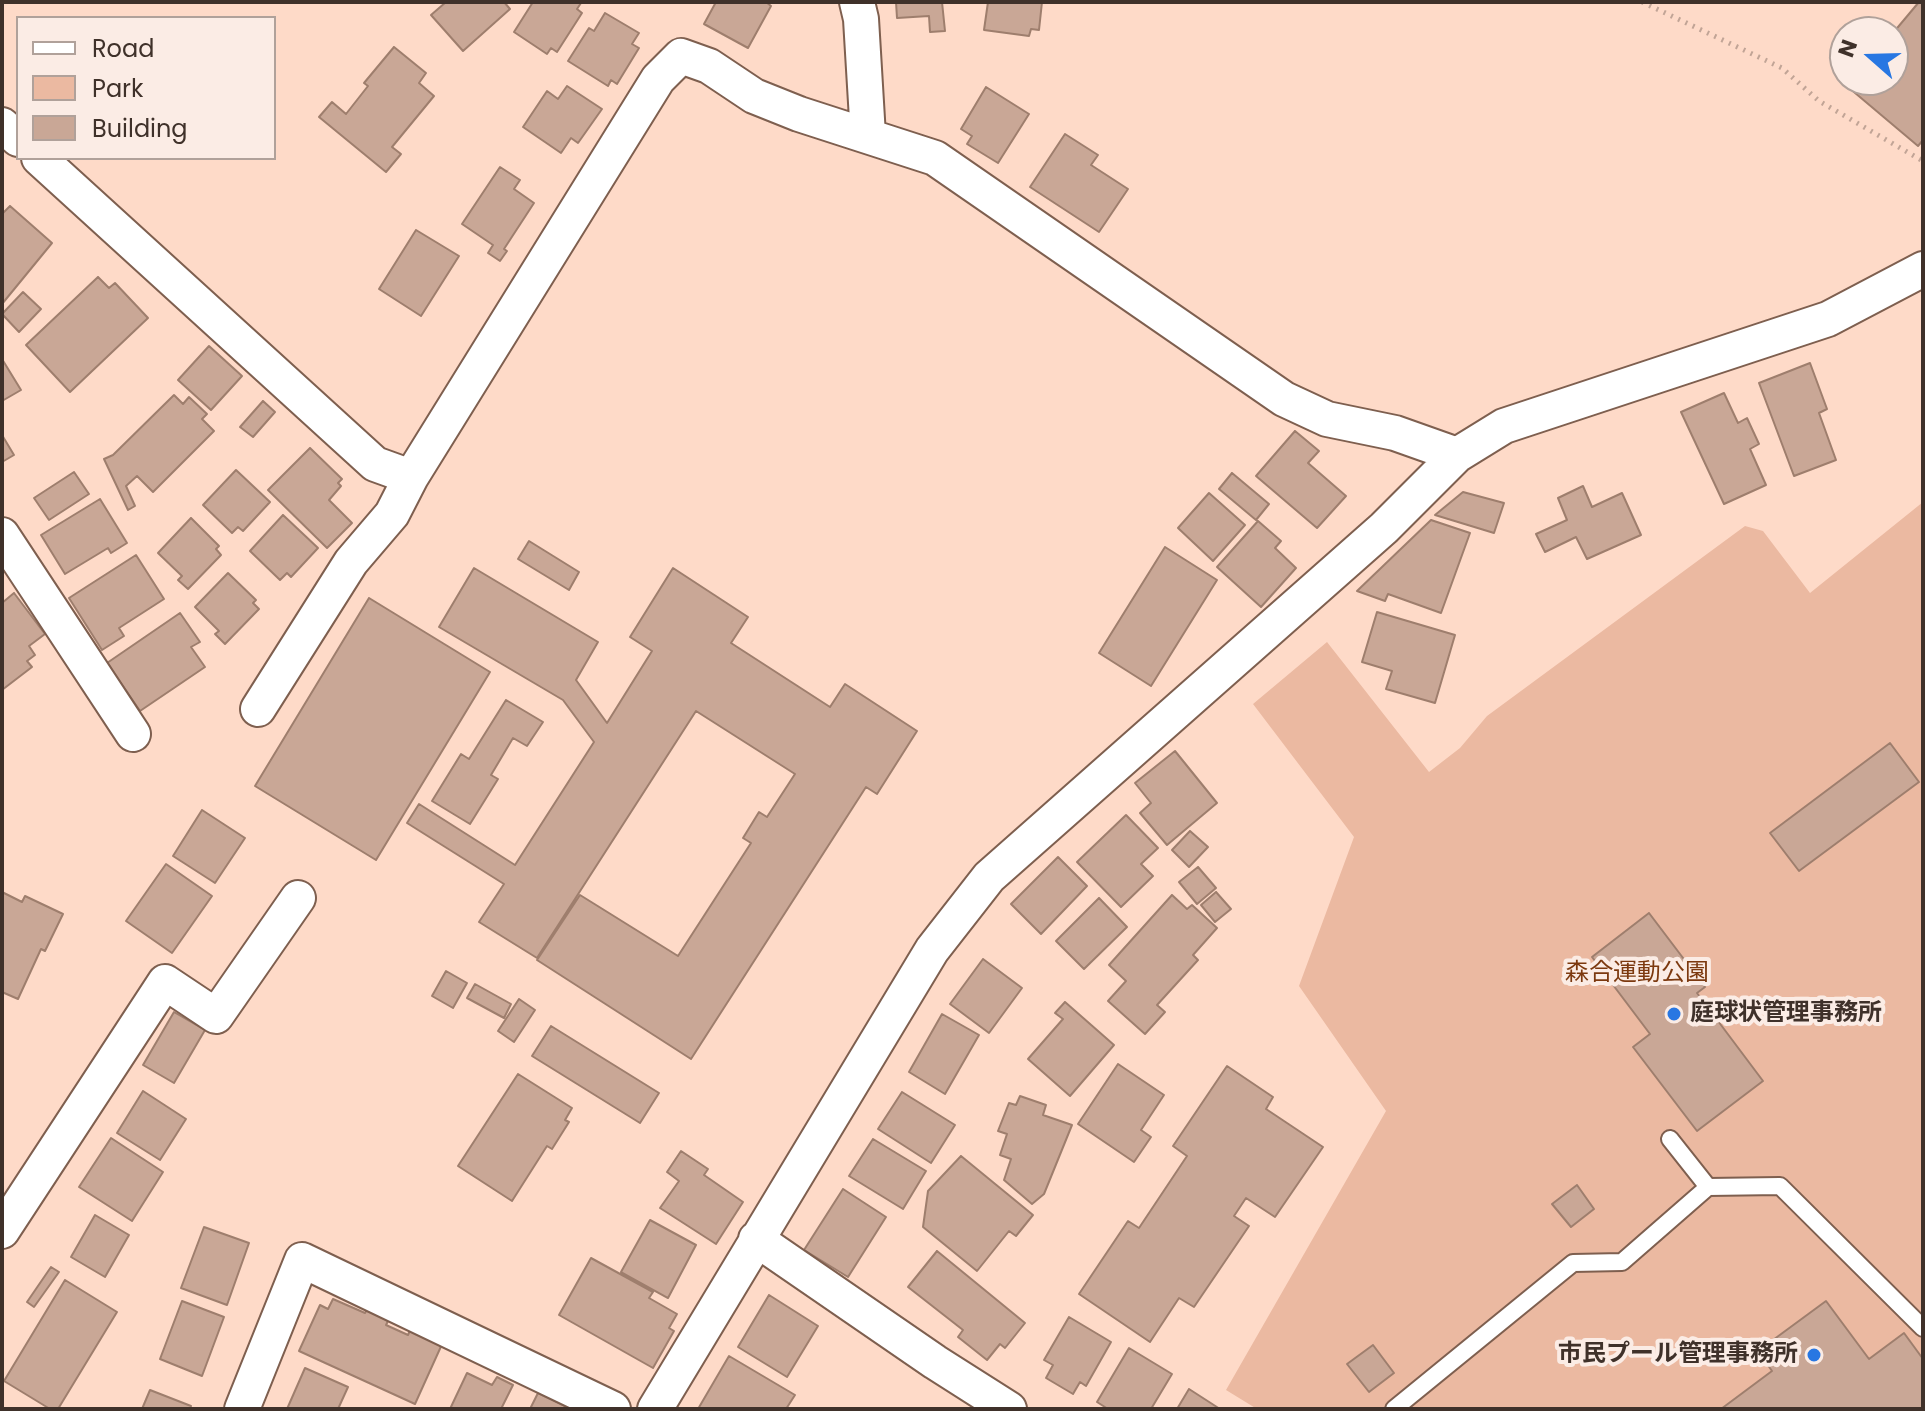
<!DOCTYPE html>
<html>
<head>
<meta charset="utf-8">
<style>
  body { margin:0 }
  #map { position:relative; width:1925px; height:1411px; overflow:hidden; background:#fedac8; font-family:Poppins,sans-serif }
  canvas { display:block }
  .frame { position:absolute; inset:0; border:4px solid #3f312a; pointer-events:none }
  .legend { position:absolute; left:16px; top:16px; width:260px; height:144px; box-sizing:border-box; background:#fbece5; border:2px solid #b0a19a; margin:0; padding:10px 14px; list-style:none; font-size:24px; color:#3f312a }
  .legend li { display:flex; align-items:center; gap:16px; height:40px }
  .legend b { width:40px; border:2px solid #b0a19a }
  .north { position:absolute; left:1829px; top:16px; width:80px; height:80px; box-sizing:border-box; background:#fbece5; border:2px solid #b0a19a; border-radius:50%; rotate:290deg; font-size:22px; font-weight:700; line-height:32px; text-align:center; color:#3f312a }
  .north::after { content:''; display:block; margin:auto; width:28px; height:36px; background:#2877e2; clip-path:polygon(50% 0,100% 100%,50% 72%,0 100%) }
</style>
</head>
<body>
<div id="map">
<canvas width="1925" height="1411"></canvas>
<div class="frame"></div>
<ul class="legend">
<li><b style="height:10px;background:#fff"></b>Road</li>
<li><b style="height:22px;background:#ebb9a1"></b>Park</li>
<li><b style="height:22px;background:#c9a796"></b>Building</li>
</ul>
<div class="north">N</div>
</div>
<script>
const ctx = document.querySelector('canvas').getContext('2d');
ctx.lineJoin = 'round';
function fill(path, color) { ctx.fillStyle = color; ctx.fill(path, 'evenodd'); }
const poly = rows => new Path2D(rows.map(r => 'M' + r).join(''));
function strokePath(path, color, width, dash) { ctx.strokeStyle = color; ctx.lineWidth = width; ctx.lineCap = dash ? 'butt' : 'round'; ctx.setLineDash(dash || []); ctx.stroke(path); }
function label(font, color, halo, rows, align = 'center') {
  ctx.font = font + ' Poppins,"Noto Sans JP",sans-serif'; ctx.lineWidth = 8; ctx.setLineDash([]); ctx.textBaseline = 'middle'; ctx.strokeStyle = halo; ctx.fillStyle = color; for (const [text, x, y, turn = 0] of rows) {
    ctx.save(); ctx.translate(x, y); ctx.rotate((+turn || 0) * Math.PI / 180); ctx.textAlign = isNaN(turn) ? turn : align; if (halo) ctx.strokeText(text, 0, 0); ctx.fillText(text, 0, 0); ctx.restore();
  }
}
const green = poly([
  [1923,502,1923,1409,1257,1409,1226,1390,1386,1111,1299,986,1354,837,1253,704,1327,642,1429,772,1460,748,1487,716,1745,526,1763,531,1810,593]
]);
const building = poly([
  [446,2,504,2,510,9,463,51,431,15,446,2],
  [533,2,581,3,577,9,582,13,557,52,551,48,547,54,514,32,533,2],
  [716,2,766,2,771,6,748,48,704,24,716,2],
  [896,2,942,2,945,31,930,32,929,16,897,18,896,2],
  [988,2,1042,2,1039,30,1031,29,1029,36,984,30,988,2],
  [1919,2,1923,2,1923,140,1918,146,1848,87,1854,80,1893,80,1893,33,1919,2],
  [605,13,639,33,632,44,639,48,617,84,611,80,608,86,568,61,589,28,594,31,605,13],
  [394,47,426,73,419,83,434,96,392,147,401,154,386,172,319,117,332,102,346,114,368,86,364,83,394,47],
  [567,86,602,109,578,143,571,138,561,153,523,127,547,91,558,99,567,86],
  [986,87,1029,114,998,163,967,144,972,136,961,129,986,87],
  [1065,134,1098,155,1091,165,1128,189,1099,232,1030,187,1065,134],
  [500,167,520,180,514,189,534,203,504,249,507,251,500,261,488,253,493,245,462,224,500,167],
  [10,206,52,243,2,304,2,214,10,206],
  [416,230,459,256,421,316,379,289,416,230],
  [98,277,109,288,115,283,148,318,70,392,26,345,98,277],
  [23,292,41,309,19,332,2,314,23,292],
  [209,346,242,376,211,410,178,380,209,346],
  [2,359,21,390,2,401,2,359],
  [1810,363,1827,409,1819,413,1836,460,1794,476,1759,383,1810,363],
  [1724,393,1738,423,1747,418,1759,444,1750,449,1766,485,1724,504,1681,412,1724,393],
  [174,395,183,404,189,397,207,414,202,419,214,431,153,492,137,476,126,486,135,506,128,510,104,459,113,455,174,395],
  [263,401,275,412,253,437,240,427,263,401],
  [1295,431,1319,451,1308,463,1346,496,1317,528,1256,476,1295,431],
  [2,435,14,455,2,462,2,435],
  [310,448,342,479,338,483,341,486,329,500,352,523,327,548,268,490,310,448],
  [236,470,270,502,243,531,238,527,232,533,203,505,236,470],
  [74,472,89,494,49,520,34,498,74,472],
  [1232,473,1269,504,1256,520,1219,489,1232,473],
  [1583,486,1592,507,1622,493,1641,535,1587,559,1576,537,1545,552,1536,534,1567,520,1558,498,1583,486],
  [1463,492,1504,503,1494,533,1435,515,1463,492],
  [1209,493,1245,525,1213,561,1178,528,1209,493],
  [100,499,127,543,111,553,108,548,65,574,41,535,100,499],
  [283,515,318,548,291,577,287,573,280,580,250,551,283,515],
  [191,518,219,546,216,549,221,555,188,589,178,580,182,576,158,553,191,518],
  [1431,520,1470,533,1441,613,1388,594,1385,601,1357,591,1431,520],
  [1258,521,1281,541,1275,548,1296,568,1261,607,1217,567,1258,521],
  [529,541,579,572,569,590,518,559,529,541],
  [1165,547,1217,580,1151,686,1099,653,1165,547],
  [136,555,164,599,119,628,124,636,102,650,69,598,136,555],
  [474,568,598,642,576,680,607,723,652,651,630,637,673,568,748,617,731,643,830,707,845,684,917,731,877,794,866,787,691,1059,537,960,580,895,678,956,751,843,743,838,759,812,767,817,795,774,696,711,537,958,479,922,504,884,407,823,419,804,515,865,594,742,563,700,439,627,474,568],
  [228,573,256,600,253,603,259,609,225,644,215,634,219,631,195,607,228,573],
  [14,593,45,634,29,646,35,655,27,661,32,667,2,690,2,603,14,593],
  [369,598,490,672,376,860,255,786,369,598],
  [1377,612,1455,635,1435,703,1386,689,1392,671,1362,662,1377,612],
  [180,613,200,642,191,647,205,667,140,711,107,663,180,613],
  [506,700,543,722,527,746,513,738,491,775,498,779,470,824,432,801,461,754,469,759,506,700],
  [1890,743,1919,782,1799,871,1770,833,1890,743],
  [1175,751,1217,803,1167,845,1140,813,1151,803,1135,783,1175,751],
  [202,810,245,838,215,883,173,856,202,810],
  [1126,815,1158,848,1141,864,1153,876,1121,907,1077,862,1126,815],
  [1190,831,1208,847,1189,867,1172,850,1190,831],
  [1058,857,1087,886,1041,934,1011,904,1058,857],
  [166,864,212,896,172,953,126,921,166,864],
  [1198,867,1216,888,1197,904,1179,882,1198,867],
  [2,892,22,902,25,896,63,914,45,951,41,949,18,999,2,992,2,892],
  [1216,892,1231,909,1215,922,1201,905,1216,892],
  [1172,895,1187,909,1192,905,1217,928,1193,955,1198,960,1157,1005,1165,1012,1145,1034,1108,1001,1126,981,1109,965,1172,895],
  [1099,898,1127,927,1084,969,1056,941,1099,898],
  [1649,913,1705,987,1697,993,1763,1081,1697,1131,1633,1047,1650,1034,1592,957,1649,913],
  [983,959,1022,988,989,1033,950,1004,983,959],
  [446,971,467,983,453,1008,432,996,446,971],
  [475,984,511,1004,504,1018,467,998,475,984],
  [519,999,535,1010,514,1042,498,1031,519,999],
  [1065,1002,1114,1045,1070,1096,1028,1059,1063,1019,1055,1013,1065,1002],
  [174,1012,205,1030,174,1083,143,1065,174,1012],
  [942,1014,979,1035,945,1094,909,1072,942,1014],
  [551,1026,659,1093,640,1123,532,1056,551,1026],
  [1118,1064,1164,1095,1141,1130,1151,1137,1134,1162,1078,1124,1118,1064],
  [1227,1066,1273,1097,1266,1109,1323,1147,1275,1217,1246,1198,1234,1216,1249,1226,1194,1307,1179,1298,1150,1342,1079,1294,1128,1221,1139,1228,1187,1156,1173,1146,1227,1066],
  [518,1074,572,1108,565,1120,569,1122,552,1149,547,1146,512,1201,458,1166,518,1074],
  [143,1091,186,1119,160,1160,117,1133,143,1091],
  [902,1092,955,1125,931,1163,878,1129,902,1092],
  [1020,1096,1046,1105,1043,1115,1072,1125,1044,1194,1032,1204,1004,1180,1011,1159,1000,1155,1007,1134,998,1131,1009,1103,1016,1105,1020,1096],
  [111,1138,163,1172,132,1221,79,1187,111,1138],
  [873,1139,926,1171,903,1209,849,1176,873,1139],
  [681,1151,708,1169,704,1175,743,1202,716,1244,660,1208,679,1181,667,1172,681,1151],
  [961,1156,1033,1215,1016,1236,1009,1231,977,1271,923,1227,928,1191,961,1156],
  [1577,1185,1594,1209,1571,1227,1552,1204,1577,1185],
  [843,1189,886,1217,848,1277,804,1250,843,1189],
  [95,1215,129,1235,105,1277,71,1257,95,1215],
  [650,1220,696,1245,668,1298,621,1272,650,1220],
  [204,1227,249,1243,227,1305,181,1288,204,1227],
  [937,1251,1025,1323,1005,1348,1000,1344,987,1360,958,1337,963,1330,908,1287,937,1251],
  [591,1258,653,1292,649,1298,677,1314,669,1328,674,1331,653,1368,559,1315,591,1258],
  [51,1267,59,1272,34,1307,27,1302,51,1267],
  [65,1280,117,1312,58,1409,50,1409,4,1381,65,1280],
  [769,1295,818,1326,787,1377,738,1347,769,1295],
  [333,1299,365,1313,368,1308,390,1317,386,1325,408,1335,411,1328,443,1342,415,1404,299,1351,320,1305,328,1309,333,1299],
  [182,1301,224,1317,202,1376,160,1359,182,1301],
  [1826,1301,1869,1359,1904,1333,1923,1359,1923,1409,1721,1409,1772,1371,1758,1351,1826,1301],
  [1069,1317,1111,1342,1086,1386,1080,1382,1073,1394,1046,1378,1053,1365,1044,1360,1069,1317],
  [1373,1345,1394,1373,1369,1392,1347,1364,1373,1345],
  [1129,1348,1172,1374,1151,1409,1108,1409,1097,1402,1129,1348],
  [729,1356,795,1395,786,1409,698,1409,729,1356],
  [305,1368,348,1387,338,1409,287,1409,305,1368],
  [467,1373,492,1385,497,1377,513,1385,501,1409,450,1409,467,1373],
  [1189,1389,1220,1409,1177,1409,1189,1389],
  [150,1390,191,1406,190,1409,142,1409,150,1390],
  [538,1393,571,1409,530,1409,538,1393]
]);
const path = poly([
  [1642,2,1782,68,1819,101,1923,161]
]);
const lane = poly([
  [1708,1187,1780,1186,1923,1328],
  [1394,1409,1573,1263,1622,1262,1708,1187,1670,1139]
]);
const street = poly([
  [857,2,861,19,868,136],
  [2,125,18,139],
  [39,158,375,464,411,477,658,79,681,56,709,66,754,96,799,114,935,158,1284,399,1327,419,1395,433,1457,455],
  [2,535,133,734],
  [258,709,351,562,392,514,411,477],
  [2,1231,165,982,216,1016,298,898],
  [756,1239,935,1362,1009,1409],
  [242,1409,302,1260,613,1409],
  [655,1409,932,950,989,877,1384,528,1457,455,1504,426,1828,319,1923,269]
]);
const markers = [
  [1674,1014,8,"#2877e2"],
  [1814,1355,8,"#2877e2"]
];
const parkNames = [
  ["森合運動公園",1637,974]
];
const poiNames = [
  ["庭球状管理事務所",1690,1014],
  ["市民プール管理事務所",1798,1355,"right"]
];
fill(green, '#ebb9a1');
fill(building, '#c9a796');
strokePath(building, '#9e7e6d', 2);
strokePath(lane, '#7e5f4f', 20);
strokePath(street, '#7e5f4f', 38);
strokePath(path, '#c1a496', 5, [2, 6]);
strokePath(lane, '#fff', 16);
strokePath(street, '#fff', 34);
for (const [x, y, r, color] of markers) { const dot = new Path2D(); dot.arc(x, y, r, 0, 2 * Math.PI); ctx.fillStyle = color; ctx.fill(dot); strokePath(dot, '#fbece5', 3); }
label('24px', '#7c390f', '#fbece5', parkNames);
label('bold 24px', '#3f312a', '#fbece5', poiNames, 'left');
</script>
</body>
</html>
